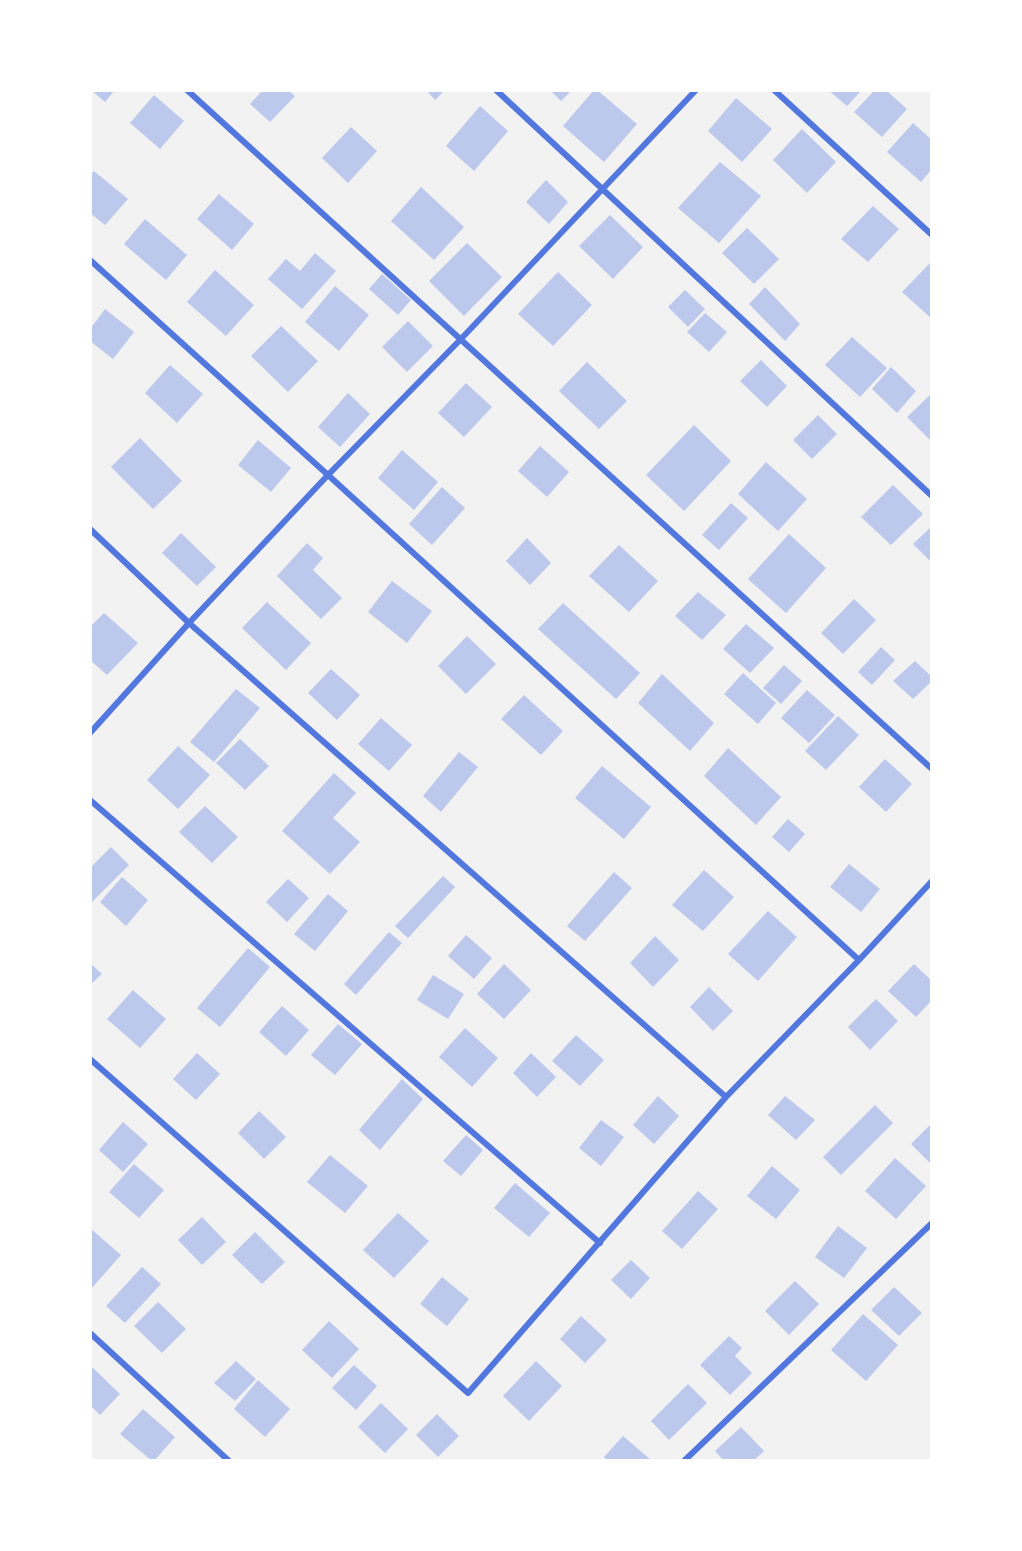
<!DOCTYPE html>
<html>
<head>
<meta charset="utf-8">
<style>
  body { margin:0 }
  #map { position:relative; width:1022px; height:1551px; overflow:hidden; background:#f2f2f2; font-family:"PT Sans Narrow",sans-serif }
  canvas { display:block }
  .frame { position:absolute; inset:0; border:92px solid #fff; pointer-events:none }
</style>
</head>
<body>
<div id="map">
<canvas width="1022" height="1551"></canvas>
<div class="frame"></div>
</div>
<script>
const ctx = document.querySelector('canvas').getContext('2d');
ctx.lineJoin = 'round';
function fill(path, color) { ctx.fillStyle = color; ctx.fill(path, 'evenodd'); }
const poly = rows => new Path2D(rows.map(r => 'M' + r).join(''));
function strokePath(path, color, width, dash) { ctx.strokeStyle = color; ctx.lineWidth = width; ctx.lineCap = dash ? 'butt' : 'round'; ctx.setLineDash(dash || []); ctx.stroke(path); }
const building = poly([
  [91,90,115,90,105,102],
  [263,90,288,90,295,96,270,122,250,104],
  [426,90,445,90,435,100],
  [550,90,572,90,561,101],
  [594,90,597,90,637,124,604,162,563,126],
  [828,90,862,90,847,106],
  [875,90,886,90,907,109,882,137,854,112],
  [154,95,184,121,160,149,130,123],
  [736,98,772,129,742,162,708,131],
  [480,106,508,131,474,171,446,146],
  [913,123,932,140,932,169,921,182,887,152],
  [351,127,377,151,348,183,322,158],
  [802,129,836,162,807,193,773,160],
  [720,162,761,196,719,243,678,208],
  [94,171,128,199,105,225,90,213,90,175],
  [546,180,568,202,549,224,526,202],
  [421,187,464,227,434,260,391,221],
  [219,194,254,224,232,250,197,219],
  [873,206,899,229,868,262,841,239],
  [610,215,643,247,613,279,579,246],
  [145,219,187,255,166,280,124,244],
  [747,228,779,259,754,284,722,253],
  [467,243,502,277,464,316,429,281],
  [315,253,336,271,302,309,268,279,286,259,300,271],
  [932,261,932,319,902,292],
  [215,270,254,305,226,336,187,302],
  [558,272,592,305,553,346,518,314],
  [382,274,411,300,398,315,369,289],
  [335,286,369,315,339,351,305,322],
  [765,287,800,324,785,341,749,304],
  [685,290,705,309,688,327,668,307],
  [105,309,134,332,113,359,90,341,90,329],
  [705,313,727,332,709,352,687,332],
  [408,321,433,346,407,372,382,347],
  [281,326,318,361,288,392,251,356],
  [852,337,887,368,860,397,825,365],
  [761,360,787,386,767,407,740,381],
  [587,362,627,401,599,429,559,391],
  [170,365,203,394,177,423,145,393],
  [891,367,916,391,897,413,872,389],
  [466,383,492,407,464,437,438,413],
  [348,393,370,414,340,447,318,427],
  [932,393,932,442,907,417],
  [818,415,837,434,812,459,793,440],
  [694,425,731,461,684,511,646,475],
  [140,438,182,481,153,509,111,467],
  [258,440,291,468,271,492,238,465],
  [540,446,569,472,547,497,518,471],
  [402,450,438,482,414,510,378,478],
  [766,462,807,499,778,531,738,494],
  [893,485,923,514,891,545,861,517],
  [442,487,465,508,432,545,409,524],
  [731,503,748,518,719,550,702,535],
  [932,526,932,563,913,544],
  [181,533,216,567,197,586,162,553],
  [789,534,826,568,786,613,748,579],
  [527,538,551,563,530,585,506,561],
  [307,543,323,558,313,570,342,598,321,619,277,576],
  [619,545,658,581,629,612,589,576],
  [392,581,432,611,407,643,368,612],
  [698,592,726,615,702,640,675,616],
  [854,599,876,620,843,654,821,633],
  [267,602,311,643,286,670,242,628],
  [563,603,640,673,616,699,538,629],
  [104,613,138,643,107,675,90,660,90,627],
  [746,624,774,648,750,673,723,649],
  [467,636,496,664,466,694,438,666],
  [881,647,895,660,872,685,858,672],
  [915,661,932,677,932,681,913,699,893,681],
  [784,665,802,681,781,704,763,688],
  [331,669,360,695,337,720,308,693],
  [743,673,776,703,758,724,724,694],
  [662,674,714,723,690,751,638,703],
  [236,689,260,708,214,762,190,742],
  [807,690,835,715,809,743,781,718],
  [524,695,563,731,541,755,501,719],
  [838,716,859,735,826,770,805,751],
  [381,718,412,745,389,771,358,744],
  [240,739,269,766,245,790,216,763],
  [178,746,210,775,178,809,147,780],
  [728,748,781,797,756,825,704,776],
  [459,752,478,767,441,812,423,796],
  [885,759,912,784,886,812,859,787],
  [602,766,651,807,624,839,575,798],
  [334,773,356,793,333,818,360,842,330,874,282,831],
  [205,806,238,837,212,863,179,832],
  [788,819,805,834,789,852,772,837],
  [111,847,129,865,90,904,90,868],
  [849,864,880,889,861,912,830,887],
  [704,870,734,897,703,931,672,905],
  [614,872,632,888,585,941,567,926],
  [443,876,455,887,408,938,395,926],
  [122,877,148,900,126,926,100,902],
  [288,879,309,898,287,922,266,902],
  [328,894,348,911,315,951,294,934],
  [768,911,797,937,758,981,728,954],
  [389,932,402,943,356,995,344,984],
  [466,935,492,958,474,979,448,956],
  [655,936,679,960,653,987,630,963],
  [248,948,270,967,220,1027,197,1008],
  [90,963,102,974,90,985],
  [504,964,531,990,504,1019,477,994],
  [914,964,932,981,932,1000,916,1017,888,991],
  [433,975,464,994,448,1019,417,1000],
  [709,987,733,1011,713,1031,690,1007],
  [133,990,166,1019,140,1048,107,1019],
  [876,999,898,1021,870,1050,848,1027],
  [282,1006,309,1030,286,1056,259,1032],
  [338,1024,362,1044,335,1075,311,1055],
  [465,1028,498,1058,472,1087,439,1057],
  [576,1035,604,1060,580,1086,552,1061],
  [197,1053,220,1074,196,1100,173,1079],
  [531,1053,556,1077,537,1097,513,1073],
  [402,1079,423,1099,380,1150,359,1130],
  [658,1096,679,1116,654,1144,633,1125],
  [785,1096,815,1120,796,1140,768,1115],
  [875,1105,893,1123,841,1175,823,1157],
  [259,1111,286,1137,264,1159,238,1133],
  [601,1120,624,1137,601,1166,579,1148],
  [123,1122,148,1144,123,1172,99,1150],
  [932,1123,932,1165,911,1144],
  [466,1135,483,1150,461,1176,443,1161],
  [330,1155,368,1186,345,1213,307,1182],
  [895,1158,926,1186,896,1219,865,1191],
  [134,1164,164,1190,139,1218,109,1192],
  [772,1166,800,1190,776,1219,747,1196],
  [515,1183,550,1213,529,1237,494,1208],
  [698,1191,718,1209,682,1249,662,1231],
  [398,1213,429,1241,394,1278,363,1250],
  [202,1217,226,1242,202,1265,178,1240],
  [838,1226,867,1248,844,1278,815,1257],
  [90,1228,121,1255,90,1290],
  [255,1232,285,1262,262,1284,232,1255],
  [631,1260,650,1278,631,1299,611,1280],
  [142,1267,161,1284,125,1323,106,1306],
  [442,1277,469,1299,447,1326,420,1304],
  [795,1281,819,1304,789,1335,765,1311],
  [894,1287,922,1313,899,1336,871,1310],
  [158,1302,186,1329,162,1353,134,1326],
  [863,1314,898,1345,866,1381,831,1350],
  [581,1316,607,1340,585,1363,560,1339],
  [329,1321,359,1349,332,1378,302,1350],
  [729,1336,742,1348,735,1356,752,1373,730,1395,700,1365],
  [236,1361,256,1379,235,1401,214,1383],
  [536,1361,562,1386,529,1421,503,1396],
  [90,1365,120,1394,100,1415,90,1405],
  [354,1365,377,1386,356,1410,332,1388],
  [258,1380,290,1409,265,1437,234,1409],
  [688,1384,707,1403,669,1440,651,1421],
  [381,1403,408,1429,385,1453,358,1427],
  [143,1409,175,1437,154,1461,152,1461,120,1434],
  [437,1414,459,1436,438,1457,416,1435],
  [741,1427,764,1451,753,1461,724,1461,715,1451],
  [623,1436,650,1459,648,1461,608,1461,604,1457]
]);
const minor = poly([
  [187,90,932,769],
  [496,90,932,496],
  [774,90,932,235],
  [90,260,328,475,859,960],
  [90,529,189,623,726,1097],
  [90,733,189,623,328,475,460,340,696,90],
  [90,800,600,1243],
  [90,1059,468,1393,726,1097,859,960,932,881],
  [90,1333,229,1461],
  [684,1461,932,1223]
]);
fill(building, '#bdc9ec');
strokePath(minor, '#5277de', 6);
</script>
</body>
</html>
